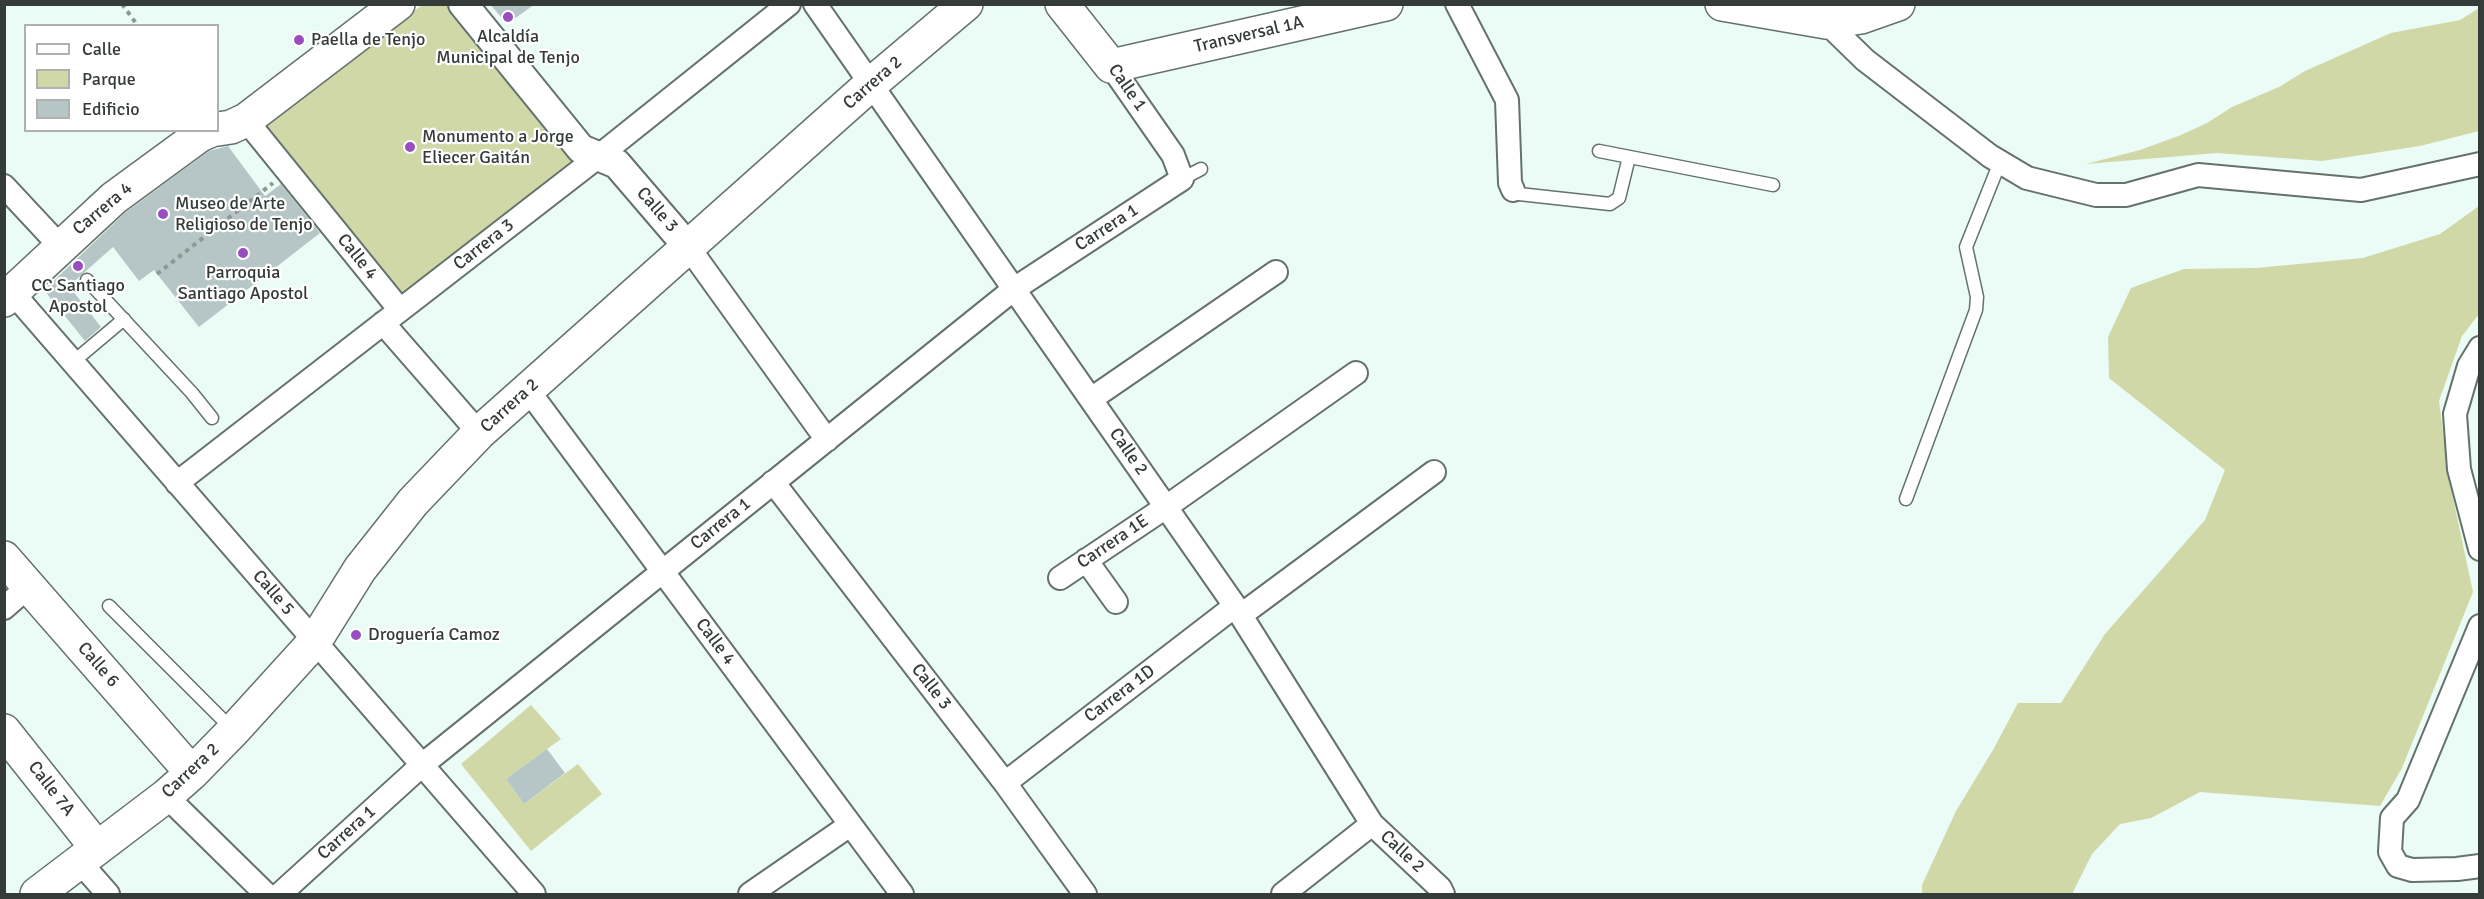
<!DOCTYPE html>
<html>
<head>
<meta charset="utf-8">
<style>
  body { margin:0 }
  #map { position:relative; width:2484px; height:899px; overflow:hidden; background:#ebfbf5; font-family:Signika,sans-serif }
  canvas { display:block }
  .frame { position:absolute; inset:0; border:6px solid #353b39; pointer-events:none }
  .legend { position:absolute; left:24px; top:24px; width:195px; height:108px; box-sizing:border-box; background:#fff; border:2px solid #aeb1b0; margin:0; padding:8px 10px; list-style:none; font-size:18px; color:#353b39 }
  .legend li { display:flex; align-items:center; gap:12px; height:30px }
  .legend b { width:30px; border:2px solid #aeb1b0 }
</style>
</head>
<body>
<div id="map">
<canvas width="2484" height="899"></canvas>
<div class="frame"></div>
<ul class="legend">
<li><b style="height:8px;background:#fff"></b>Calle</li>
<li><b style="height:16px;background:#cfd8a6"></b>Parque</li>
<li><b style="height:16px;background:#b6c6c7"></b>Edificio</li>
</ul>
</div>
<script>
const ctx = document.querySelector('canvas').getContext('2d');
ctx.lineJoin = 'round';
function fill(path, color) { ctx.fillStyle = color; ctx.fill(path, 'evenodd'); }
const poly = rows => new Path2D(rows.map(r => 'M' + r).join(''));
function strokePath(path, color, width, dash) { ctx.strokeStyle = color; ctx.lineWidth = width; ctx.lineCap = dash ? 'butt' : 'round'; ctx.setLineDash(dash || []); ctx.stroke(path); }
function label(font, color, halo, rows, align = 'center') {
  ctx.font = font + ' Signika,sans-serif'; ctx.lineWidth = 4.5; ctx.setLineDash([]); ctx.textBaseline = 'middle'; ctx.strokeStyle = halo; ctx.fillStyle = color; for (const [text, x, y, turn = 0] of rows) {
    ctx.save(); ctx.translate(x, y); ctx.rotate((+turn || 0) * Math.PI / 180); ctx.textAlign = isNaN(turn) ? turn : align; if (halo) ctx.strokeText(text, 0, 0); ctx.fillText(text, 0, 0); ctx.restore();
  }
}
const green = poly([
  [422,5,450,5,573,160,398,296,265,127],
  [2479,8,2479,131,2420,146,2322,161,2217,153,2086,164,2140,150,2181,135,2207,123,2232,107,2279,87,2305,71,2391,33,2460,20],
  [2479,206,2479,314,2462,336,2439,401,2450,484,2473,592,2402,768,2380,806,2200,792,2151,818,2120,824,2092,854,2072,894,1922,894,1922,885,1956,811,1993,750,2018,703,2061,703,2105,634,2205,520,2225,470,2109,378,2108,337,2131,288,2184,269,2256,268,2363,258,2440,234],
  [531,705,561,739,506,779,524,804,578,764,602,794,531,851,461,764]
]);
const building = poly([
  [490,4,535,4,507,24],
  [228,146,265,196,281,184,320,233,199,327,154,270,139,281,113,247,69,286,101,327,85,341,44,290,126,212,209,151],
  [547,749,565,773,524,804,506,779]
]);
const path = poly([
  [122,4,138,26],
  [157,274,273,183]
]);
const service = poly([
  [1599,151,1773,185],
  [1182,179,1201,169],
  [1513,190,1519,194,1610,204,1619,198,1629,157],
  [87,280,192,393,212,418],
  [73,362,124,319],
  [1906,499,1976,310,1977,297,1966,247,2000,162],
  [109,606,233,730]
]);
const minor = poly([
  [815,4,1235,606,1372,824,1440,888,1443,894],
  [1457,4,1507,100,1510,183,1513,190],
  [1826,22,1865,60,1990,156,2027,178,2096,195,2126,195,2198,175,2361,190,2480,164],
  [246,120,400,310],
  [4,186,60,246],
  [689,248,827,440],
  [13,293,534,894],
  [383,323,479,433],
  [2480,348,2469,366,2455,414,2459,469,2480,549],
  [528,390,902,894],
  [1091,399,1276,272],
  [773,482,1005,783,1085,894],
  [177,483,599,156,789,4],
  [1086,560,1116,602],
  [1060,578,1166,507,1356,373],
  [4,608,29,586],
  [1241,615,1434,472],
  [2480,626,2408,800,2392,818,2390,852,2398,866,2412,870,2457,869,2480,866],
  [1005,783,1235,606],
  [166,796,266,894],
  [79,861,108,894],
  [280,894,422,765,1014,289,1182,179,1173,155,1111,66],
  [750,894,850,825],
  [1283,894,1372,824]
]);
const tertiary = poly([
  [463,4,581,149,617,164,689,248]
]);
const secondary = poly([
  [1062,4,1111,66,1386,4],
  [1722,4,1826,22,1861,17,1898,4],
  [218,129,231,127,246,120,398,4],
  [4,300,114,198,200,135,212,130],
  [4,558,192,773],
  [4,731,97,848],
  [37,894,166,796,192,773,234,730,315,641,360,569,413,502,479,433,871,84,966,4]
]);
const markers = [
  [508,17,6,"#984ec0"],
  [299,40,6,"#984ec0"],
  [410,147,6,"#984ec0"],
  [163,214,6,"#984ec0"],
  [243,253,6,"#984ec0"],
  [78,266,6,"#984ec0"],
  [356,635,6,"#984ec0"]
];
const streetNames = [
  ["Transversal 1A",1249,35,-13],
  ["Carrera 2",873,83,-41],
  ["Calle 1",1127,88,55],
  ["Carrera 4",103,209,-40],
  ["Calle 3",657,210,49],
  ["Carrera 1",1107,228,-33],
  ["Carrera 3",484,245,-38],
  ["Calle 4",357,257,51],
  ["Carrera 2",510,406,-42],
  ["Calle 2",1128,452,55],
  ["Carrera 1",721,524,-39],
  ["Carrera 1E",1113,542,-34],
  ["Calle 5",273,593,49],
  ["Calle 4",715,642,53],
  ["Calle 6",98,665,49],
  ["Calle 3",931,687,52],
  ["Carrera 1D",1120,694,-37],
  ["Carrera 2",191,771,-43],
  ["Calle 7A",51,789,52],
  ["Carrera 1",347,833,-42],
  ["Calle 2",1402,852,43]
];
const poiNames = [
  ["Alcaldía",508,37,"center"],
  ["Municipal de Tenjo",508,58,"center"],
  ["Paella de Tenjo",311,40],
  ["Monumento a Jorge",422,137],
  ["Eliecer Gaitán",422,158],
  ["Museo de Arte",175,204],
  ["Religioso de Tenjo",175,225],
  ["Parroquia",243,273,"center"],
  ["Santiago Apostol",243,294,"center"],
  ["CC Santiago",78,286,"center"],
  ["Apostol",78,307,"center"],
  ["Droguería Camoz",368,635]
];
fill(green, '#cfd8a6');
fill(building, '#b6c6c7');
strokePath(service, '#64716c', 15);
strokePath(minor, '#64716c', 26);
strokePath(tertiary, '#64716c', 32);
strokePath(secondary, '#64716c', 36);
strokePath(path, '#8e9995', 4, [4.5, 4.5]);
strokePath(service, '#fff', 12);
strokePath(minor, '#fff', 22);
strokePath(tertiary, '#fff', 28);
strokePath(secondary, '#fff', 33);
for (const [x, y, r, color] of markers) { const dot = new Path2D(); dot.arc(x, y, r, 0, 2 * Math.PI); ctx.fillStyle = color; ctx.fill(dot); strokePath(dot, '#fff', 2); }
label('18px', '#353b39', '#fff', streetNames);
label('18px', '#353b39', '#fff', poiNames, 'left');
</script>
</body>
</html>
